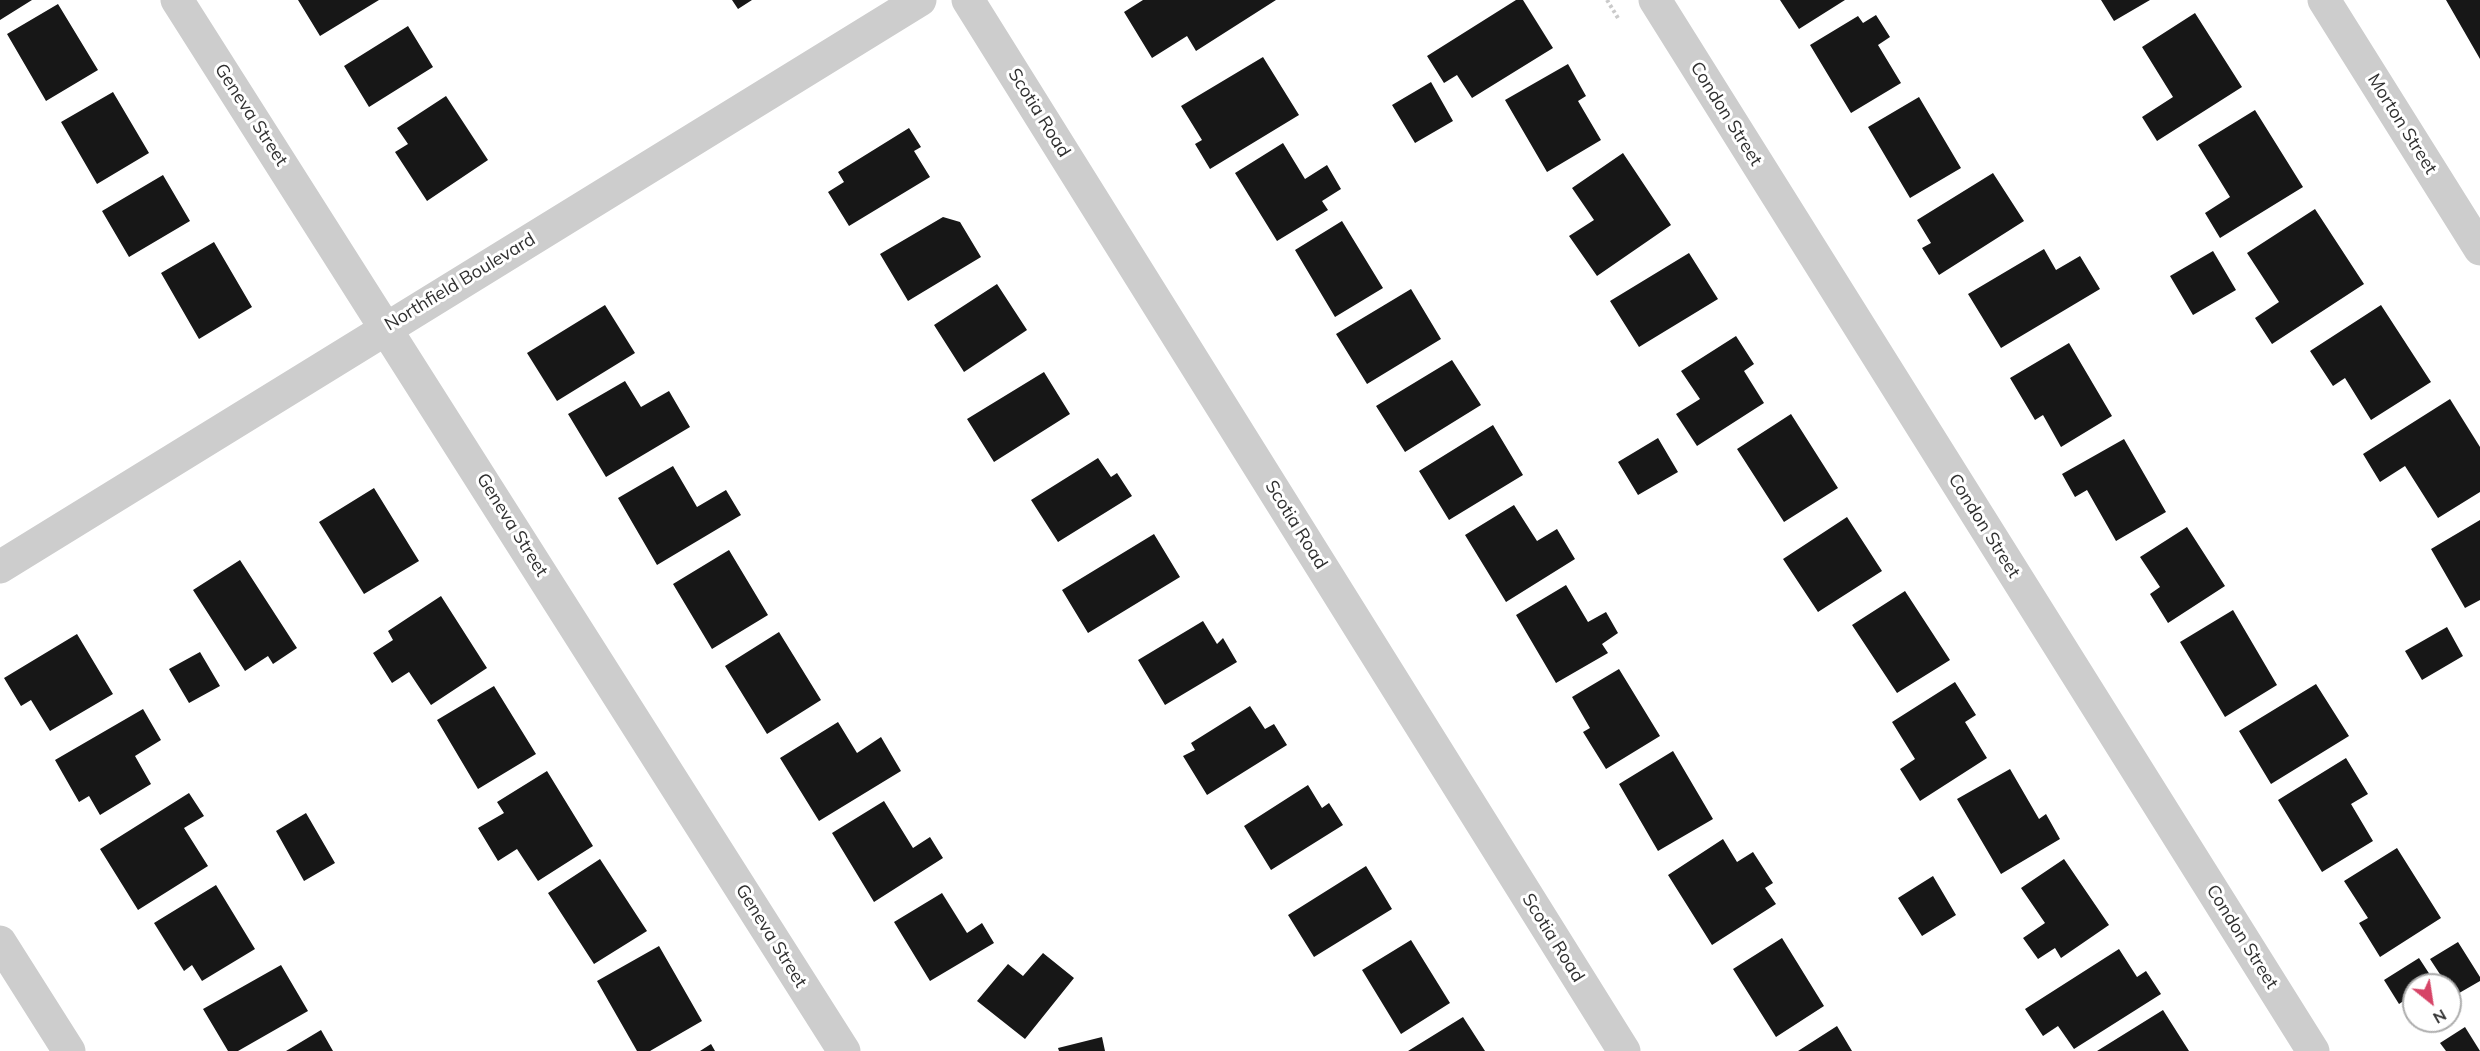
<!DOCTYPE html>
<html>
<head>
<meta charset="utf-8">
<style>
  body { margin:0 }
  #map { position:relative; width:2480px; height:1051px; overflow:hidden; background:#fff; font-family:Mulish,sans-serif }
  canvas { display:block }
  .north { position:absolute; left:2402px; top:973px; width:60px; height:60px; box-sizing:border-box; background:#fff; border:2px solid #acacac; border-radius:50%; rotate:150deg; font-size:16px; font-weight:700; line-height:24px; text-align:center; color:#303030 }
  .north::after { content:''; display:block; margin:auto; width:21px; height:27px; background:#d64467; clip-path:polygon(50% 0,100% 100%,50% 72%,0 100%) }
</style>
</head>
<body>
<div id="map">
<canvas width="2480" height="1051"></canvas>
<div class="north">N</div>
</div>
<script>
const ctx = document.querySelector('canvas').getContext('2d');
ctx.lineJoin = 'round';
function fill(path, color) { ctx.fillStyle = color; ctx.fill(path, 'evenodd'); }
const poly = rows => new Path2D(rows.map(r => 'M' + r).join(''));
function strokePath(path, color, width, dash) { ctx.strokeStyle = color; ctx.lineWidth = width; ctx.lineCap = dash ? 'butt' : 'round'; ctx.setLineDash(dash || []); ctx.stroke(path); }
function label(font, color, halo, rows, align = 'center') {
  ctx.font = font + ' Mulish,sans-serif'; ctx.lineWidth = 6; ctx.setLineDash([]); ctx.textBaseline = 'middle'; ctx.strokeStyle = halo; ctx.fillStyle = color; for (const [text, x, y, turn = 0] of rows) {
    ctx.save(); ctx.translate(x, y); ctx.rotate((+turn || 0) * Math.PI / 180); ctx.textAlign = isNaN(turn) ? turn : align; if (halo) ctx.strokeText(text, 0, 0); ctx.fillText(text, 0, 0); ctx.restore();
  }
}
const building = poly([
  [0,0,32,0,0,20],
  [298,0,379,0,320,36],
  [732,0,752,0,738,9],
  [1143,0,1276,0,1196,51,1187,36,1152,58,1124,12],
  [1516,0,1523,0,1553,48,1472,98,1457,75,1444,83,1427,56],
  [1780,0,1845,0,1799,29],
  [2101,0,2150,0,2114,21],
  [2446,0,2480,0,2480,59],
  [58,4,98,70,46,101,7,34],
  [2195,13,2242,87,2157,141,2142,117,2173,97,2142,47],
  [1876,15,1890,37,1878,45,1901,83,1851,113,1810,45,1858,16,1863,23],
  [408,26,433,67,369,107,344,66],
  [1263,57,1299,115,1210,169,1195,144,1202,140,1181,106],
  [1568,64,1586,96,1578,101,1601,140,1547,172,1505,100],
  [1431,82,1453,121,1415,143,1392,105],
  [113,92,149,153,97,184,61,122],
  [446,96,488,160,427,201,395,152,408,144,397,128],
  [1919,97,1961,168,1910,198,1868,127],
  [2255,110,2303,187,2220,238,2205,213,2230,197,2198,145],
  [909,128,921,147,914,151,930,177,849,226,828,192,844,182,838,172],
  [1283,143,1305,179,1327,165,1341,189,1322,201,1328,210,1277,241,1235,173],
  [1623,153,1671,225,1597,276,1569,236,1594,220,1572,188],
  [1993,173,2024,221,1939,275,1922,248,1931,243,1917,220],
  [163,175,190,221,129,257,102,211],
  [2315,209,2364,284,2272,344,2255,318,2279,302,2247,253],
  [943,217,960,222,981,257,908,301,880,254],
  [1342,221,1383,288,1335,317,1295,250],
  [214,242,252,307,199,339,161,273],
  [2044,249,2056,270,2080,256,2100,289,2001,348,1968,294],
  [2213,251,2236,290,2193,315,2170,276],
  [1689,253,1718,299,1639,347,1610,301],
  [997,284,1027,330,964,372,934,325],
  [1411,289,1441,339,1367,384,1336,334],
  [605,305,635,353,557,401,527,353],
  [2381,305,2431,382,2371,420,2345,378,2333,386,2310,351],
  [1736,336,1754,364,1744,371,1764,403,1697,446,1676,414,1700,399,1681,371],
  [2069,343,2112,416,2061,447,2043,415,2035,420,2010,378],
  [1452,360,1481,405,1405,452,1376,406],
  [1044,372,1070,414,994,462,967,419],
  [625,381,641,407,669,391,690,427,606,477,568,414],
  [2450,399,2480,447,2480,492,2438,518,2405,466,2380,482,2363,454],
  [1791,414,1838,488,1784,522,1737,449],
  [1493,425,1523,475,1449,520,1419,471],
  [1658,438,1678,472,1638,495,1618,462],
  [2124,439,2166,512,2116,541,2087,490,2075,497,2062,474],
  [1098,458,1111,477,1117,473,1132,496,1058,542,1031,500],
  [673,466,697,507,726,490,741,515,657,565,618,498],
  [374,488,419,561,364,594,319,522],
  [1514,505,1537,541,1557,529,1575,559,1506,602,1465,535],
  [1847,517,1882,571,1818,612,1783,559],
  [2480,520,2480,600,2465,608,2431,549],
  [2187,527,2225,586,2168,623,2150,594,2160,587,2140,557],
  [1154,534,1180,577,1088,633,1062,590],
  [729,550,768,615,712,649,673,584],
  [240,560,297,648,273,664,268,656,245,671,193,590],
  [1566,585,1588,622,1606,612,1618,633,1602,644,1608,653,1556,683,1516,615],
  [1905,591,1950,660,1897,693,1852,625],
  [441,596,487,668,431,705,409,672,392,683,373,653,393,640,388,631],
  [2233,610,2277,685,2225,717,2180,642],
  [1203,621,1217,644,1223,638,1237,662,1165,705,1138,660],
  [2447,627,2463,656,2422,680,2405,651],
  [779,632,821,700,767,734,725,666],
  [77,634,113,694,50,731,31,700,21,706,4,678],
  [200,652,220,686,189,703,169,669],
  [1619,669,1660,736,1606,769,1583,732,1590,728,1572,697],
  [1955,682,1976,715,1965,722,1987,758,1920,801,1900,769,1915,759,1892,722],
  [2316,684,2349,736,2271,784,2239,731],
  [494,686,536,754,478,789,437,720],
  [1250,706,1265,729,1274,724,1287,745,1207,795,1183,756,1195,750,1191,743],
  [143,709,161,740,135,756,151,784,100,815,89,796,79,802,55,760],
  [838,722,857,753,881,737,901,771,819,821,780,758],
  [1673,751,1713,819,1658,851,1619,784],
  [2346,758,2368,794,2351,804,2373,841,2322,872,2278,800],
  [2010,769,2039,819,2046,814,2060,839,2001,874,1957,799],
  [547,771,593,846,538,881,517,849,498,861,478,828,504,813,497,802],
  [1308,785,1322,808,1329,803,1343,825,1271,870,1244,826],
  [189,793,204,816,184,828,208,866,138,910,100,849],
  [884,801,913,848,930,837,943,858,874,902,832,833],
  [306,813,335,863,304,881,276,831],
  [1723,839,1737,862,1753,852,1773,883,1765,888,1776,904,1712,945,1668,875],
  [2397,848,2441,918,2380,957,2359,923,2368,918,2344,881],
  [600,859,647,931,594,964,548,893],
  [2064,859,2109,925,2061,958,2055,948,2038,959,2023,938,2045,923,2021,888],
  [1366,866,1392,909,1314,957,1288,915],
  [1933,876,1956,915,1922,936,1898,898],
  [216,885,255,949,202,981,192,965,184,971,154,923],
  [942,893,967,933,982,923,994,943,930,981,894,922],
  [1782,938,1824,1006,1776,1037,1733,969],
  [1411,940,1450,1003,1401,1034,1362,970],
  [2458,942,2480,977,2480,981,2454,996,2450,985,2447,985,2430,959],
  [659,946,702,1021,650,1051,637,1051,597,981],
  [2119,949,2137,977,2146,971,2161,994,2074,1049,2058,1026,2043,1036,2025,1009],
  [1043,953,1074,978,1025,1039,977,1001,1008,964,1023,976],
  [2419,958,2434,981,2428,985,2414,985,2414,994,2399,1004,2384,980],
  [281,965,308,1011,238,1051,228,1051,203,1009],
  [2163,1010,2189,1051,2097,1051],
  [1463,1017,1485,1051,1408,1051],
  [1837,1026,1852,1051,1798,1051],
  [2465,1027,2480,1051,2446,1051,2440,1043],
  [321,1030,333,1051,286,1051],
  [1102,1037,1105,1051,1059,1051,1058,1048],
  [711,1044,715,1051,700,1051]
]);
const path = poly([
  [1607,0,1618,18]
]);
const minor = poly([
  [177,0,844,1051],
  [968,0,1624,1051],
  [1655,0,2313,1051],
  [2324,0,2480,249],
  [0,567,920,0],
  [0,942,69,1051]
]);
const streetNames = [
  ["Scotia Road",1039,113,58],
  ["Condon Street",1726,114,58],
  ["Geneva Street",251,115,57],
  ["Morton Street",2402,124,58],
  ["Northfield Boulevard",460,282,-31],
  ["Geneva Street",512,525,58],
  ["Scotia Road",1296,525,58],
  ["Condon Street",1984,526,58],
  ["Geneva Street",771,936,58],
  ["Condon Street",2242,937,58],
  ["Scotia Road",1553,938,58]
];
fill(building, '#171717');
strokePath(path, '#cacaca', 4, [3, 3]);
strokePath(minor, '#cdcdcd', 33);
label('18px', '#303030', '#fff', streetNames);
</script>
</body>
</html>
